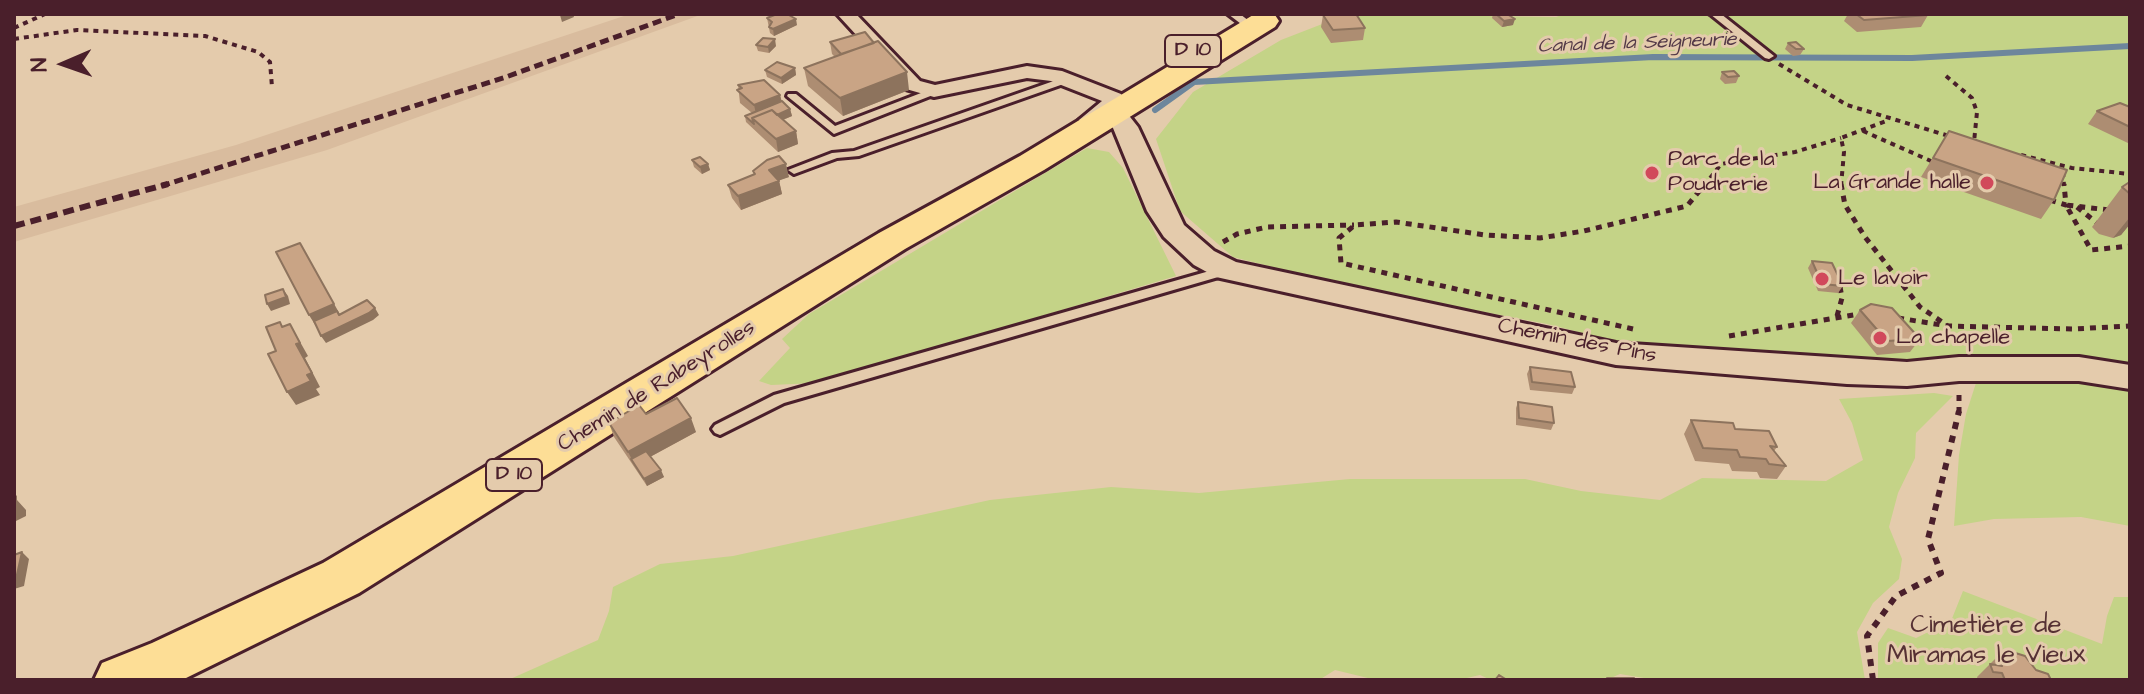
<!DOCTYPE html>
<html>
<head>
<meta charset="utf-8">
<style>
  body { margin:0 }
  #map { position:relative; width:2144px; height:694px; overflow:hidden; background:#e4cbac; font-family:"Architects Daughter",sans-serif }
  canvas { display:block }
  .frame { position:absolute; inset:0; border:16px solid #4a1f2b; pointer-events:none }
  .north { position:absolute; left:24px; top:24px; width:80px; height:80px; -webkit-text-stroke:6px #e4cbac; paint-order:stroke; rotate:268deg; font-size:22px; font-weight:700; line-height:32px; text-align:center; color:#4a1f2b }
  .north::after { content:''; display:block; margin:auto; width:28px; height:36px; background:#4a1f2b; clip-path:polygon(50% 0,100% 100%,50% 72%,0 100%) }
</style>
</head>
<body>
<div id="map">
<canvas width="2144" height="694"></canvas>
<div class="frame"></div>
<div class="north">N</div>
</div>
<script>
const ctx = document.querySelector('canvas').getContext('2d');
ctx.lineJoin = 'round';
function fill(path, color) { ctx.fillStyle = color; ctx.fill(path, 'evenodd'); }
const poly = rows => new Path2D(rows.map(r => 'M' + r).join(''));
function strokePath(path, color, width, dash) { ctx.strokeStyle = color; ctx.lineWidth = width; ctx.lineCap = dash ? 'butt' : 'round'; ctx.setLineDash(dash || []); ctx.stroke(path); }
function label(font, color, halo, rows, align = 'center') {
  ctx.font = font + ' "Architects Daughter",sans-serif'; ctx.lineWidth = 6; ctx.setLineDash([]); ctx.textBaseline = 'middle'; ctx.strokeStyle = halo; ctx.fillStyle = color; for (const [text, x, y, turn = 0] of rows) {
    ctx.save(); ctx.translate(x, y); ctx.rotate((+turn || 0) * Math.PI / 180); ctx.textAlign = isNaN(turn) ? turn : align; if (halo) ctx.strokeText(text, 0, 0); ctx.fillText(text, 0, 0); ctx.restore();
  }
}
const built = poly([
  [630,14,703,14,327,150,14,242,14,207,236,145]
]);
const green = poly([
  [1348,14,1556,17,1565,14,2130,14,2130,371,1885,367,1678,357,1547,324,1347,286,1233,257,1180,211,1156,139,1193,92,1281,40],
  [1087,148,1109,152,1123,168,1176,276,817,383,771,385,759,381,790,348,782,339,809,314],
  [1976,383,2097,384,2130,389,2130,526,2081,517,1994,519,1954,526,1959,455,1966,414],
  [1934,393,1953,396,1916,433,1915,458,1898,493,1889,527,1902,559,1899,579,1873,603,1857,632,1865,680,1656,680,1620,674,1606,680,1491,680,1480,675,1458,680,1376,680,1335,670,1319,680,508,680,598,640,609,611,613,587,660,564,733,556,990,500,1111,487,1199,493,1350,479,1525,479,1581,491,1660,500,1702,478,1826,481,1863,460,1852,423,1839,399],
  [1963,591,2102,644,2107,616,2114,597,2130,597,2130,680,1878,680,1878,643,1888,628,1916,638,1951,621]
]);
const stream = poly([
  [1155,110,1194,82,1653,57,1912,58,2130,46]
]);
const pathFar2 = poly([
  [14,28,45,14],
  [14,39,77,30,205,36,258,52,270,62,272,87],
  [1779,64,1847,105,1949,136],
  [1946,76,1972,98,1977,112,1974,142],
  [1863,131,1931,161],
  [2021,155,2072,168,2130,174],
  [2063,172,2064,186],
  [1704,186,1721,164,1795,152,1841,138],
  [1841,186,1844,152,1841,138,1889,120]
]);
const pathFar1 = poly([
  [1841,184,1845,205,1865,237,1920,307,1948,326,2073,329,2130,326],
  [2050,200,2066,205,2064,184],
  [2077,207,2097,223],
  [2109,210,2066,205,2091,250,2130,246],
  [1223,242,1237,234,1267,227,1354,225],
  [1837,316,1842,298,1838,275],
  [1898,318,1948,326],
  [1633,329,1341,263,1339,238,1355,225,1396,222,1485,235,1540,238,1584,231,1687,206,1705,184],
  [1729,336,1865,313],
  [1959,413,1959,392]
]);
const path = poly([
  [1873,680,1867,636,1896,596,1941,573,1928,539,1959,411]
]);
const service = poly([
  [1228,14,1240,14,1258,28,1249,30,1228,14],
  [1710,14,1721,14,1774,56,1769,59,1765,58,1710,14],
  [1068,76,1073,79,1072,81,859,156,837,158,794,174,788,170,832,153,854,151,1068,76],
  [934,88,938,89,938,93,834,134,787,96,788,94,796,94,835,126,934,88],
  [1227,266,1232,267,1234,270,1232,273,784,403,720,435,715,433,712,429,715,425,774,395,1227,266]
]);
const minor = poly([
  [837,14,856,14,920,81,935,85,1027,66,1062,71,1121,94,1124,98,1115,112,1089,126,1079,120,1102,101,1051,81,1027,78,934,97,906,89,837,14]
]);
const tertiary = poly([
  [1114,105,1123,108,1138,127,1184,225,1214,251,1236,262,1616,343,1907,362,1959,357,2079,357,2130,365,2130,389,2079,381,1959,381,1907,386,1847,384,1616,365,1216,277,1194,265,1164,237,1147,211,1113,128,1101,113,1105,108,1114,105]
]);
const primary = poly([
  [1253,15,1275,15,1279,21,1275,27,1044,170,905,249,359,593,182,680,94,680,102,663,152,643,323,563,879,233,1020,156,1253,15]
]);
const railFar1 = poly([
  [161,186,506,77,679,14]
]);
const rail = poly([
  [14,226,168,184]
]);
const wall = poly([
  [1493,14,1507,14,1513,25,1502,27,1492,18],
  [1848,14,1927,14,1928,15,1921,27,1857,32,1844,21],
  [1323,15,1365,28,1363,40,1331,43,1321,27],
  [767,18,797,25,774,36,770,33],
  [830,42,909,90,843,116,808,86,804,68,835,57,832,54],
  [1788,43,1804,49,1800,55,1793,56,1785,49],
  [756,45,776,46,769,53,758,51],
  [795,68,796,75,782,84,767,77,765,70],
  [1722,72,1739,76,1736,83,1725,84,1720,79],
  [738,85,780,95,782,102,790,109,792,116,783,120,796,131,798,144,778,152,746,122,745,116,752,113,740,103],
  [2130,107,2130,144,2088,124,2097,111],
  [1949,131,2054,200,2041,219,1921,177],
  [692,160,708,164,710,170,702,174,694,167],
  [753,171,789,177,779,180,782,194,741,210,732,198,728,185,754,174],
  [2130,184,2130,224,2121,235,2113,238,2099,234,2092,227,2122,187],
  [1812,261,1843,286,1838,293,1818,291,1808,268],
  [1860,310,1920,339,1910,352,1877,355,1851,323],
  [1530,367,1575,387,1572,394,1530,390,1527,374],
  [1518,402,1554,423,1551,430,1516,425,1516,408],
  [646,414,696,432,650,457,664,477,647,486,614,437,609,423],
  [1691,420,1735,429,1777,447,1774,451,1786,466,1777,479,1760,478,1757,472,1732,471,1729,464,1695,461,1684,434],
  [2000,654,2036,670,2051,680,1978,680,1977,677]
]);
const shadedWall = poly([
  [564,14,573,14,574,17,562,22,560,15],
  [796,19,797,25,774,36,773,29],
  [1515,19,1513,25,1502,27,1504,21],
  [775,39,776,46,769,53,768,47],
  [795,68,796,75,782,84,781,78],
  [907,72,909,90,843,116,840,98],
  [780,95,783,108,757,118,754,105],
  [790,109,792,116,763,128,758,123],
  [796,131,798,144,778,152,776,139],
  [708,164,710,170,702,174,700,167],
  [786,164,789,177,772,183,769,170],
  [779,181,782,194,741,210,738,196],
  [2130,217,2130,224,2121,235,2113,238],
  [300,243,342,318,317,328,309,315],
  [283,289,288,296,290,304,271,311,267,304],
  [375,308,379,315,373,320,326,343,321,336],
  [290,324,308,356,305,358,320,387,316,389,320,395,296,405,287,392,307,375],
  [691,418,696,432,635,465,628,452],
  [661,470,664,477,647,486,644,479],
  [14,493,17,496,17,500,26,510,26,516,14,522],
  [22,552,29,559,24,586,14,589,14,580]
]);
const building = poly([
  [777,14,787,14,796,19,773,29,769,27,772,22,767,18,777,14],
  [1332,14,1356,14,1365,28,1333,30,1323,15,1332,14],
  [1496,14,1507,14,1515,19,1504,21,1496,14],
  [1856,14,1927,14,1928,15,1864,20,1856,14],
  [865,32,874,43,841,54,830,42,865,32],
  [763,38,775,39,768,47,756,45,763,38],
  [878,41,907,72,840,98,804,68,878,41],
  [1796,42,1804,49,1796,49,1788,43,1796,42],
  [777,62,795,68,781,78,765,70,777,62],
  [1734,71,1739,76,1728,77,1722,72,1734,71],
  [764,80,780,95,754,105,737,90,742,88,738,85,764,80],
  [782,101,790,109,777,115,772,110,752,118,754,124,745,116,782,101],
  [2120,103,2130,107,2130,127,2097,111,2120,103],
  [772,110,796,131,776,139,752,118,772,110],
  [1949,131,2067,170,2054,200,1933,158,1949,131],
  [779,156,786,164,769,170,779,181,738,196,728,185,755,174,753,171,767,160,779,156],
  [700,157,708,164,700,167,692,160,700,157],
  [2128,183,2130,184,2130,194,2122,187,2128,183],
  [300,243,334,304,309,315,276,252,300,243],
  [1812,261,1832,263,1843,286,1822,284,1812,261],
  [283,289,286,297,267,304,265,295,283,289],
  [367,300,375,308,369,313,321,336,314,321,337,311,339,315,367,300],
  [1871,304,1892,308,1920,339,1887,341,1860,310,1871,304],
  [280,322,282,327,290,324,300,343,296,344,312,373,307,375,311,381,287,392,268,354,276,351,266,327,280,322],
  [1530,367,1571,372,1575,387,1532,382,1530,367],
  [677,398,691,418,628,452,609,423,639,405,646,414,677,398],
  [1518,402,1552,407,1554,423,1519,418,1518,402],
  [1691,420,1733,423,1735,429,1769,431,1777,447,1770,446,1786,466,1769,464,1766,459,1740,457,1737,450,1703,448,1691,420],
  [646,451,661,470,644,479,631,459,646,451],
  [22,552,16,579,14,580,14,555,22,552],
  [2009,651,2025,656,2036,670,2048,674,2051,680,2005,680,2002,673,1993,672,1990,664,2002,666,2000,654,2009,651],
  [1499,675,1507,680,1495,680,1499,675],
  [1607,678,1634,678,1634,680,1607,680,1607,678]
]);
const markers = [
  [1652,173,8,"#d1495b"],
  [1987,183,8,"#d1495b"],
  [1822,279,8,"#d1495b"],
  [1880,338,8,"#d1495b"]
];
const farWaternames = [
  ["Canal de la Seigneurie",1637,44,-2]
];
const shields = [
  [1193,51,56],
  [514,475,56]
];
const shieldNames = [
  ["D 10",1193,51],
  ["D 10",514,475]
];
const poiNames = [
  ["Parc de la",1668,160],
  ["Poudrerie",1668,185],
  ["La Grande halle",1971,183,"right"],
  ["Le lavoir",1838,279],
  ["La chapelle",1896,338]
];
const streetNames = [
  ["Chemin des Pins",1577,342,11],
  ["Chemin de Rabeyrolles",657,387,-32]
];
const nearParknames = [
  ["Cimetière de",1986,627],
  ["Miramas le Vieux",1986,657]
];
fill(built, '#d9bc9e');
fill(green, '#c4d387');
strokePath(stream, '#6d869c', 6);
strokePath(service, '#4a1f2b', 6);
strokePath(minor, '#4a1f2b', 6);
strokePath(tertiary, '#4a1f2b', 6);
strokePath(primary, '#4a1f2b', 6);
strokePath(pathFar2, '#4a1f2b', 4, [5, 5]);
strokePath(pathFar1, '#4a1f2b', 5, [6, 6]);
strokePath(path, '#4a1f2b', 6, [7, 7]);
fill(service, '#e4cbac');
fill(minor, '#e4cbac');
fill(tertiary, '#e4cbac');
fill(primary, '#fdde96');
strokePath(railFar1, '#4a1f2b', 5, [9, 5]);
strokePath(rail, '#4a1f2b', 6, [11, 6]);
fill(wall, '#ad8d72');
fill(shadedWall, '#8d735d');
fill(building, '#c9a485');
strokePath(building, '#8d735d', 2);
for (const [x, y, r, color] of markers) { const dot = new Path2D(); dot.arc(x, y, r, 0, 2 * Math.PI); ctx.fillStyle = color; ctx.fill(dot); strokePath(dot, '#e4cbac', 3); }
label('italic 20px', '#533947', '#e4cbac', farWaternames);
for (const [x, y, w] of shields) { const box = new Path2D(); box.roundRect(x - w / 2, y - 16, w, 32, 6); ctx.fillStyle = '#e4cbac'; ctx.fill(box); strokePath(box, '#4a1f2b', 2); }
label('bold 20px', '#4a1f2b', null, shieldNames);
label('22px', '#4a1f2b', '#e4cbac', poiNames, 'left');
label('22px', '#4a1f2b', '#e4cbac', streetNames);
label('26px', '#563134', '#e4cbac', nearParknames);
</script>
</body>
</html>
